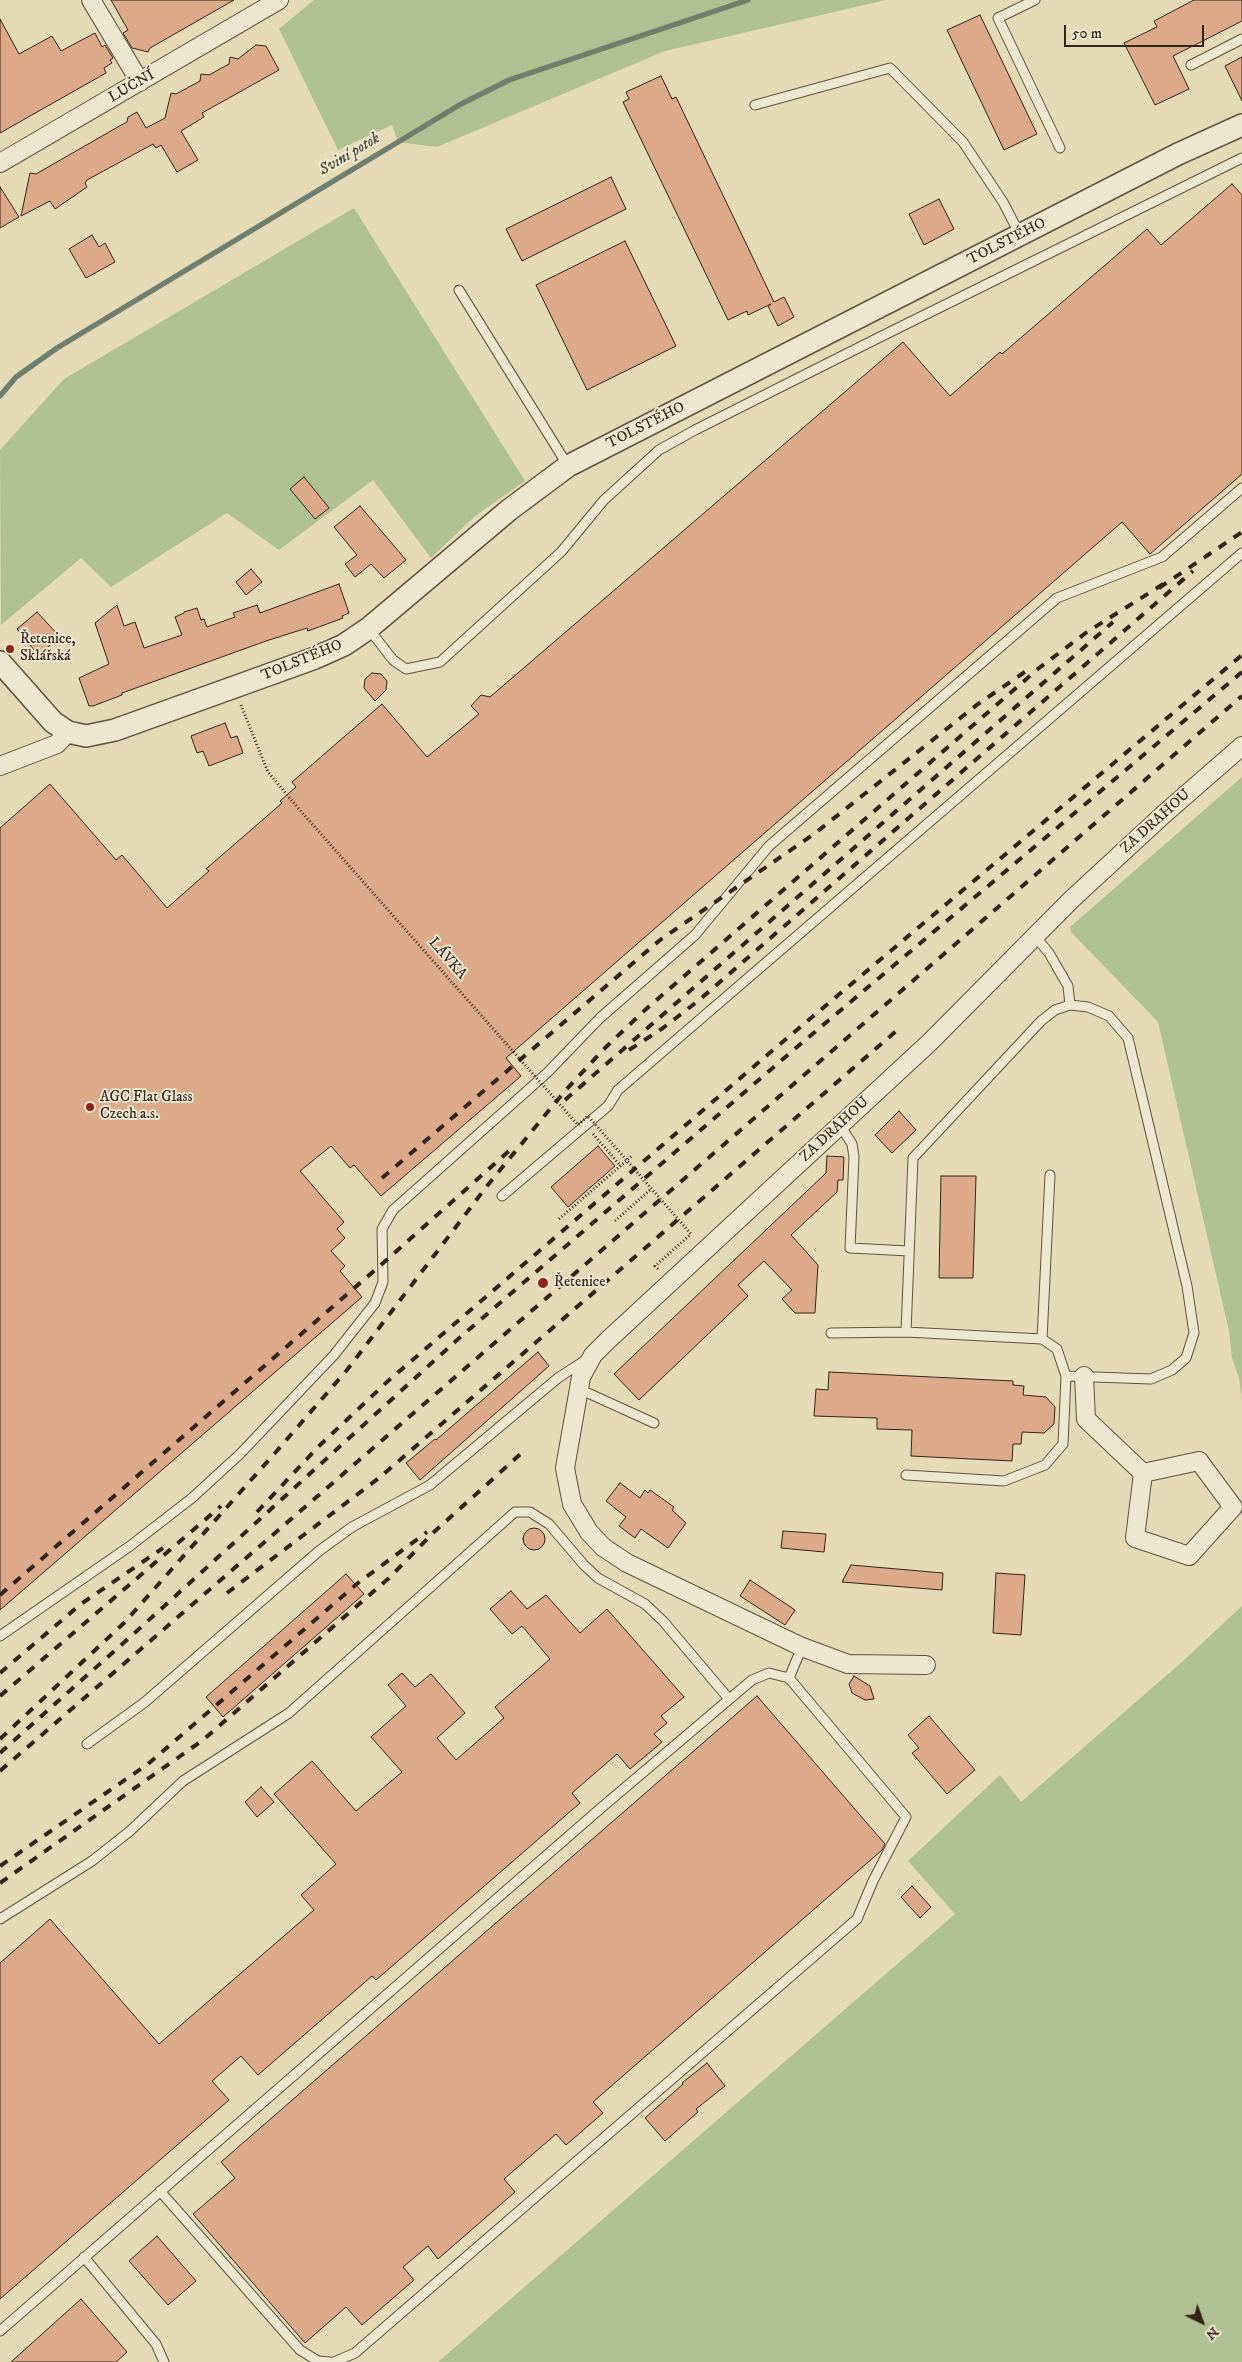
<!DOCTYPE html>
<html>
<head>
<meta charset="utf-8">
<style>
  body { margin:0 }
  #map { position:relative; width:1242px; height:2362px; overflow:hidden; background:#e4dab5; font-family:"IM FELL DW Pica",serif }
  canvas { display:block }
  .north { position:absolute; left:1177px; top:2297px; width:50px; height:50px; -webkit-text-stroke:4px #ede7cf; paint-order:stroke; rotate:138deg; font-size:14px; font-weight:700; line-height:20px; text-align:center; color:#342417 }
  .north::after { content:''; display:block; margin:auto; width:18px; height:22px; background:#342417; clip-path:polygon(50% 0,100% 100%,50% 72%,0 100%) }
  .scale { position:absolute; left:1064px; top:25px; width:140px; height:22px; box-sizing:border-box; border:2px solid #342417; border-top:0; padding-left:6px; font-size:15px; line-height:18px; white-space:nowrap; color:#342417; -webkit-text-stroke:4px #ede7cf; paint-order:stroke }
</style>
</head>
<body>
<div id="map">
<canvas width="1242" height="2362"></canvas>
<div class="north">N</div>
<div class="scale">50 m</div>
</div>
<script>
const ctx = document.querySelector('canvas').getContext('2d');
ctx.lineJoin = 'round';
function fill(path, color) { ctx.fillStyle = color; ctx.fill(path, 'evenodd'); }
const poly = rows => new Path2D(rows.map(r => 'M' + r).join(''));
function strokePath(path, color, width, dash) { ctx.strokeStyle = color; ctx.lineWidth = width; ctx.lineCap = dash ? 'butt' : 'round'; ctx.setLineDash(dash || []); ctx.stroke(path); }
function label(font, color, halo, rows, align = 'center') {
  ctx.font = font + ' "IM FELL DW Pica",serif'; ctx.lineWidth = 4; ctx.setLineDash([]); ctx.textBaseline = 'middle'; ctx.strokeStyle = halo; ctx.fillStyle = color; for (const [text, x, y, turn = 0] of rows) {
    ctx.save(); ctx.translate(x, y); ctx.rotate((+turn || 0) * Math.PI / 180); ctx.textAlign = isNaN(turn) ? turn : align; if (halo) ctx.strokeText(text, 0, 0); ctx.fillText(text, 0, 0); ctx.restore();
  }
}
const green = poly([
  [314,0,886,0,665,51,437,147,398,142,392,125,338,150,279,29],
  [354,208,525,481,475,516,431,558,373,480,279,550,227,513,111,587,81,558,1,625,0,450,64,379],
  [1242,777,1242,1399,1239,1378,1232,1358,1229,1331,1158,1022,1071,932,1070,927],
  [1242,1606,1242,2362,438,2362,955,1914,908,1861,1000,1775,1021,1802,1183,1661]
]);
const stream = poly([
  [0,396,16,377,57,348,461,104,509,80,748,0]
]);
const building = poly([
  [111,0,234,0,150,48,148,52,132,48,123,33,128,30,111,0],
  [1194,0,1242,0,1242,21,1173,56,1189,89,1155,105,1124,43,1157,27,1154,21,1194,0],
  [980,15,1037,134,1004,150,947,30,980,15],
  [0,19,19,54,52,36,61,51,95,33,102,47,105,45,113,58,110,60,112,63,104,68,106,73,0,133,0,19],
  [256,45,266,46,279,70,202,113,204,117,181,131,198,160,177,172,161,145,156,148,153,144,87,180,85,183,87,187,55,209,50,201,21,216,30,173,36,174,116,128,127,122,128,117,137,112,146,128,165,118,171,93,176,94,200,81,201,74,209,75,229,64,230,57,238,59,256,45],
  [1242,57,1242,101,1225,66,1242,57],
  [661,76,672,99,676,97,774,302,784,297,794,317,778,326,768,306,771,304,748,315,747,311,728,320,623,102,629,99,626,92,661,76],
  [611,177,626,209,522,261,506,229,611,177],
  [1232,184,1242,195,1242,474,1150,554,1122,522,506,1058,521,1076,381,1196,354,1165,350,1168,331,1146,300,1171,344,1222,337,1229,345,1238,331,1251,345,1266,340,1271,362,1297,0,1610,0,828,50,784,116,860,122,855,167,908,209,871,206,869,282,803,280,801,296,787,292,782,382,704,427,757,479,714,471,706,481,695,490,697,903,342,950,396,1000,352,1002,354,1147,229,1161,245,1232,184],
  [0,187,19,217,0,228,0,187],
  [939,199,954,229,924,245,909,214,939,199],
  [92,235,99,247,105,243,115,262,86,278,69,249,92,235],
  [625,241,676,346,587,390,536,285,625,241],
  [304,477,329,508,315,519,290,489,304,477],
  [360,506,406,560,384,578,371,564,355,577,345,564,357,555,334,527,360,506],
  [251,569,262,582,246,595,236,582,251,569],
  [339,584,349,613,342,616,343,618,308,631,307,628,266,641,122,693,122,695,93,706,89,706,79,678,109,664,95,623,117,605,124,626,135,622,144,648,182,635,175,617,184,613,184,612,197,608,201,620,204,619,207,627,235,617,233,613,257,605,260,613,339,584],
  [37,612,60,637,38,655,17,629,37,612],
  [372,673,381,674,387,681,386,690,375,701,364,688,365,679,372,673],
  [225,723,231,738,237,736,243,753,209,766,203,751,197,753,191,736,225,723],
  [899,1111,916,1130,892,1153,875,1135,899,1111],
  [598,1146,615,1166,568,1207,551,1187,598,1146],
  [827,1156,844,1157,843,1180,838,1180,837,1192,791,1235,818,1265,815,1313,795,1313,782,1299,792,1290,764,1261,738,1285,748,1296,639,1400,614,1374,826,1173,827,1156],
  [941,1176,976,1176,973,1278,939,1278,941,1176],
  [538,1352,549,1366,420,1480,406,1463,435,1439,436,1440,538,1352],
  [829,1372,1013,1381,1013,1385,1024,1386,1023,1395,1046,1397,1055,1407,1054,1424,1044,1433,1022,1432,1021,1444,1013,1444,1012,1461,911,1456,912,1430,877,1429,877,1418,814,1416,816,1389,828,1390,829,1372],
  [620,1483,640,1498,645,1490,648,1493,650,1490,674,1507,672,1510,686,1523,668,1548,641,1529,635,1538,619,1526,626,1517,606,1501,620,1483],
  '523 1539a11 11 0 1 1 22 0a11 11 0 1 1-22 0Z',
  [783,1531,826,1534,824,1552,781,1548,783,1531],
  [851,1565,943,1573,942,1590,842,1582,851,1565],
  [996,1573,1025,1575,1021,1635,993,1633,996,1573],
  [346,1574,364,1594,223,1717,206,1697,346,1574],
  [750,1580,795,1610,785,1625,740,1596,750,1580],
  [511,1591,527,1609,546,1595,580,1633,607,1609,684,1697,661,1716,667,1723,654,1734,662,1742,630,1769,617,1754,572,1793,580,1803,376,1980,372,1976,258,2075,241,2056,212,2081,229,2100,0,2299,0,1963,50,1919,159,2044,314,1910,301,1895,336,1864,274,1794,312,1761,356,1811,402,1772,371,1737,406,1706,388,1685,402,1673,415,1687,431,1674,465,1713,437,1738,456,1760,504,1718,495,1707,550,1659,522,1626,512,1634,490,1609,511,1591],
  [854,1676,870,1686,874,1699,865,1700,852,1693,849,1684,854,1676],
  [757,1696,885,1844,882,1850,593,2102,603,2113,566,2145,556,2134,504,2179,515,2192,438,2259,428,2246,403,2267,414,2280,362,2325,346,2307,305,2343,193,2214,235,2178,221,2162,757,1696],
  [929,1716,975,1770,947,1794,912,1753,919,1748,908,1735,929,1716],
  [261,1787,274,1802,257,1817,245,1802,261,1787],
  [912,1886,931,1907,920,1918,901,1897,912,1886],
  [707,2063,725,2086,696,2109,698,2112,665,2141,645,2118,683,2084,682,2083,707,2063],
  [157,2236,196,2281,168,2305,129,2261,157,2236],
  [81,2299,127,2352,116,2362,11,2362,81,2299]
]);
const path = poly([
  [241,705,268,772,298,808],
  [593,1134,620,1165],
  [559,1219,633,1155],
  [615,1221,651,1189],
  [658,1269,655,1266,691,1234]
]);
const service = poly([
  [1035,0,998,18,1060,148],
  [1191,65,1242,39],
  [755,105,890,68,963,142,1003,202,1020,235],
  [459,290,568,466],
  [369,629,393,660,406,669,440,662,561,552,604,500,659,450,695,430,880,337,1242,158],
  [1034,935,1049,953,1068,986,1070,1005],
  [840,1125,852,1144,854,1157,850,1248,909,1251],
  [502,1196,608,1106,618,1090,1242,553],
  [906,1332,913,1158,1041,1021,1055,1010,1070,1005,1088,1007,1109,1016,1128,1038,1187,1286,1194,1333,1186,1358,1172,1370,1151,1379,1066,1376],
  [831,1333,906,1332,1042,1339,1057,1349,1066,1376,1063,1444,1045,1465,1004,1481,906,1475],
  [1042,1339,1050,1175],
  [579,1389,654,1423],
  [0,1636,130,1546,192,1498,240,1454,334,1355,375,1303,383,1282,382,1229,393,1210,547,1073,600,1018,695,935,769,846,1057,598,1162,557,1242,488],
  [789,1678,802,1647],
  [87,1744,145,1702,319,1551,352,1527,430,1485,558,1378,587,1359],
  [0,1919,92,1861,130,1831,183,1781,289,1713,515,1512,530,1512,549,1524,584,1565,598,1578,645,1604,663,1621,729,1699],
  [160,2191,300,2350,318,2361,330,2362],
  [84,2257,156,2344,164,2362],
  [0,2331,601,1808,752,1680,769,1673,789,1678,906,1817,873,1881,857,1919,355,2353,334,2362]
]);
const minor = poly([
  [91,0,140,82],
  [0,163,279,0],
  [0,766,57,744,68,732],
  [1084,1376,1086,1419,1143,1473,1135,1538,1189,1556,1233,1507,1199,1461,1143,1473],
  [926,1665,848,1664,802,1647,627,1563,603,1547,589,1532,572,1504,565,1468,581,1377,593,1355,607,1341,929,1043,1072,899,1164,814,1242,746]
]);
const tertiary = poly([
  [0,662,53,722,68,732,86,736,115,730,315,658,344,645,369,628,509,510,568,466,1178,154,1242,125]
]);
const rail = poly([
  [1159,588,1242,532],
  [629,1050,663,1028,698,1001,1193,571],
  [565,1100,1113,622],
  [382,1178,660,940,814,834,978,704,1032,667],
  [257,1512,319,1446,388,1381,773,1050,1242,655],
  [227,1593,379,1478,902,1026],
  [0,1595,382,1264,509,1151],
  [0,1673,81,1604,163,1548],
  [0,1696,221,1506],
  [0,1739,124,1623,275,1453,347,1370,487,1186,564,1092,605,1048,645,1010,1039,668,1087,632,1165,583],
  [0,1753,139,1629,457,1340,797,1047,1242,672],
  [0,1771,1242,696],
  [0,1866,148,1764,358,1583,427,1532],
  [0,1883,203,1740,389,1578,434,1532,525,1450]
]);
const pathBridge = poly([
  [298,808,578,1125,588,1116,691,1234]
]);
const markers = [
  [10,649,5,"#8f2418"],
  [90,1107,5,"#8f2418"],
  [543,1283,6,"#8f2418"]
];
const streetNames = [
  ["LUČNÍ",132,87,-30],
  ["TOLSTÉHO",1007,242,-27],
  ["TOLSTÉHO",646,426,-27],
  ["TOLSTÉHO",302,661,-22],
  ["ZA DRAHOU",1156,822,-42],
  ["LÁVKA",447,959,49],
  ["ZA DRAHOU",835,1130,-43]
];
const poiNames = [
  ["Řetenice,",20,640],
  ["Sklářská",20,657],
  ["AGC Flat Glass",100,1098],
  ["Czech a.s.",100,1115],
  ["Řetenice",554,1283]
];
const waterNames = [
  ["Sviní potok",350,155,-31]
];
fill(green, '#b0c191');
strokePath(stream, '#6e7f70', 5.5);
fill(building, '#dcaa88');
strokePath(building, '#342417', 1);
strokePath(service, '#60523e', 11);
strokePath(minor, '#60523e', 20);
strokePath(tertiary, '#60523e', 24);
strokePath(path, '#342417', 3, [1, 2.5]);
strokePath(service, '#ede7cf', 9);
strokePath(minor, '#ede7cf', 18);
strokePath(tertiary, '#ede7cf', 21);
strokePath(rail, '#342417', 4, [9, 9]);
strokePath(pathBridge, '#342417', 3, [1, 2.5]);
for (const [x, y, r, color] of markers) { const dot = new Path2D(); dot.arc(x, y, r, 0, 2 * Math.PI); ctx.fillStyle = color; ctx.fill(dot); strokePath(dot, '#ede7cf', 2); }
label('15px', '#342417', '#ede7cf', streetNames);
label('15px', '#342417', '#ede7cf', poiNames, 'left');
label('italic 16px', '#4c4a3c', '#ede7cf', waterNames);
</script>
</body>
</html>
